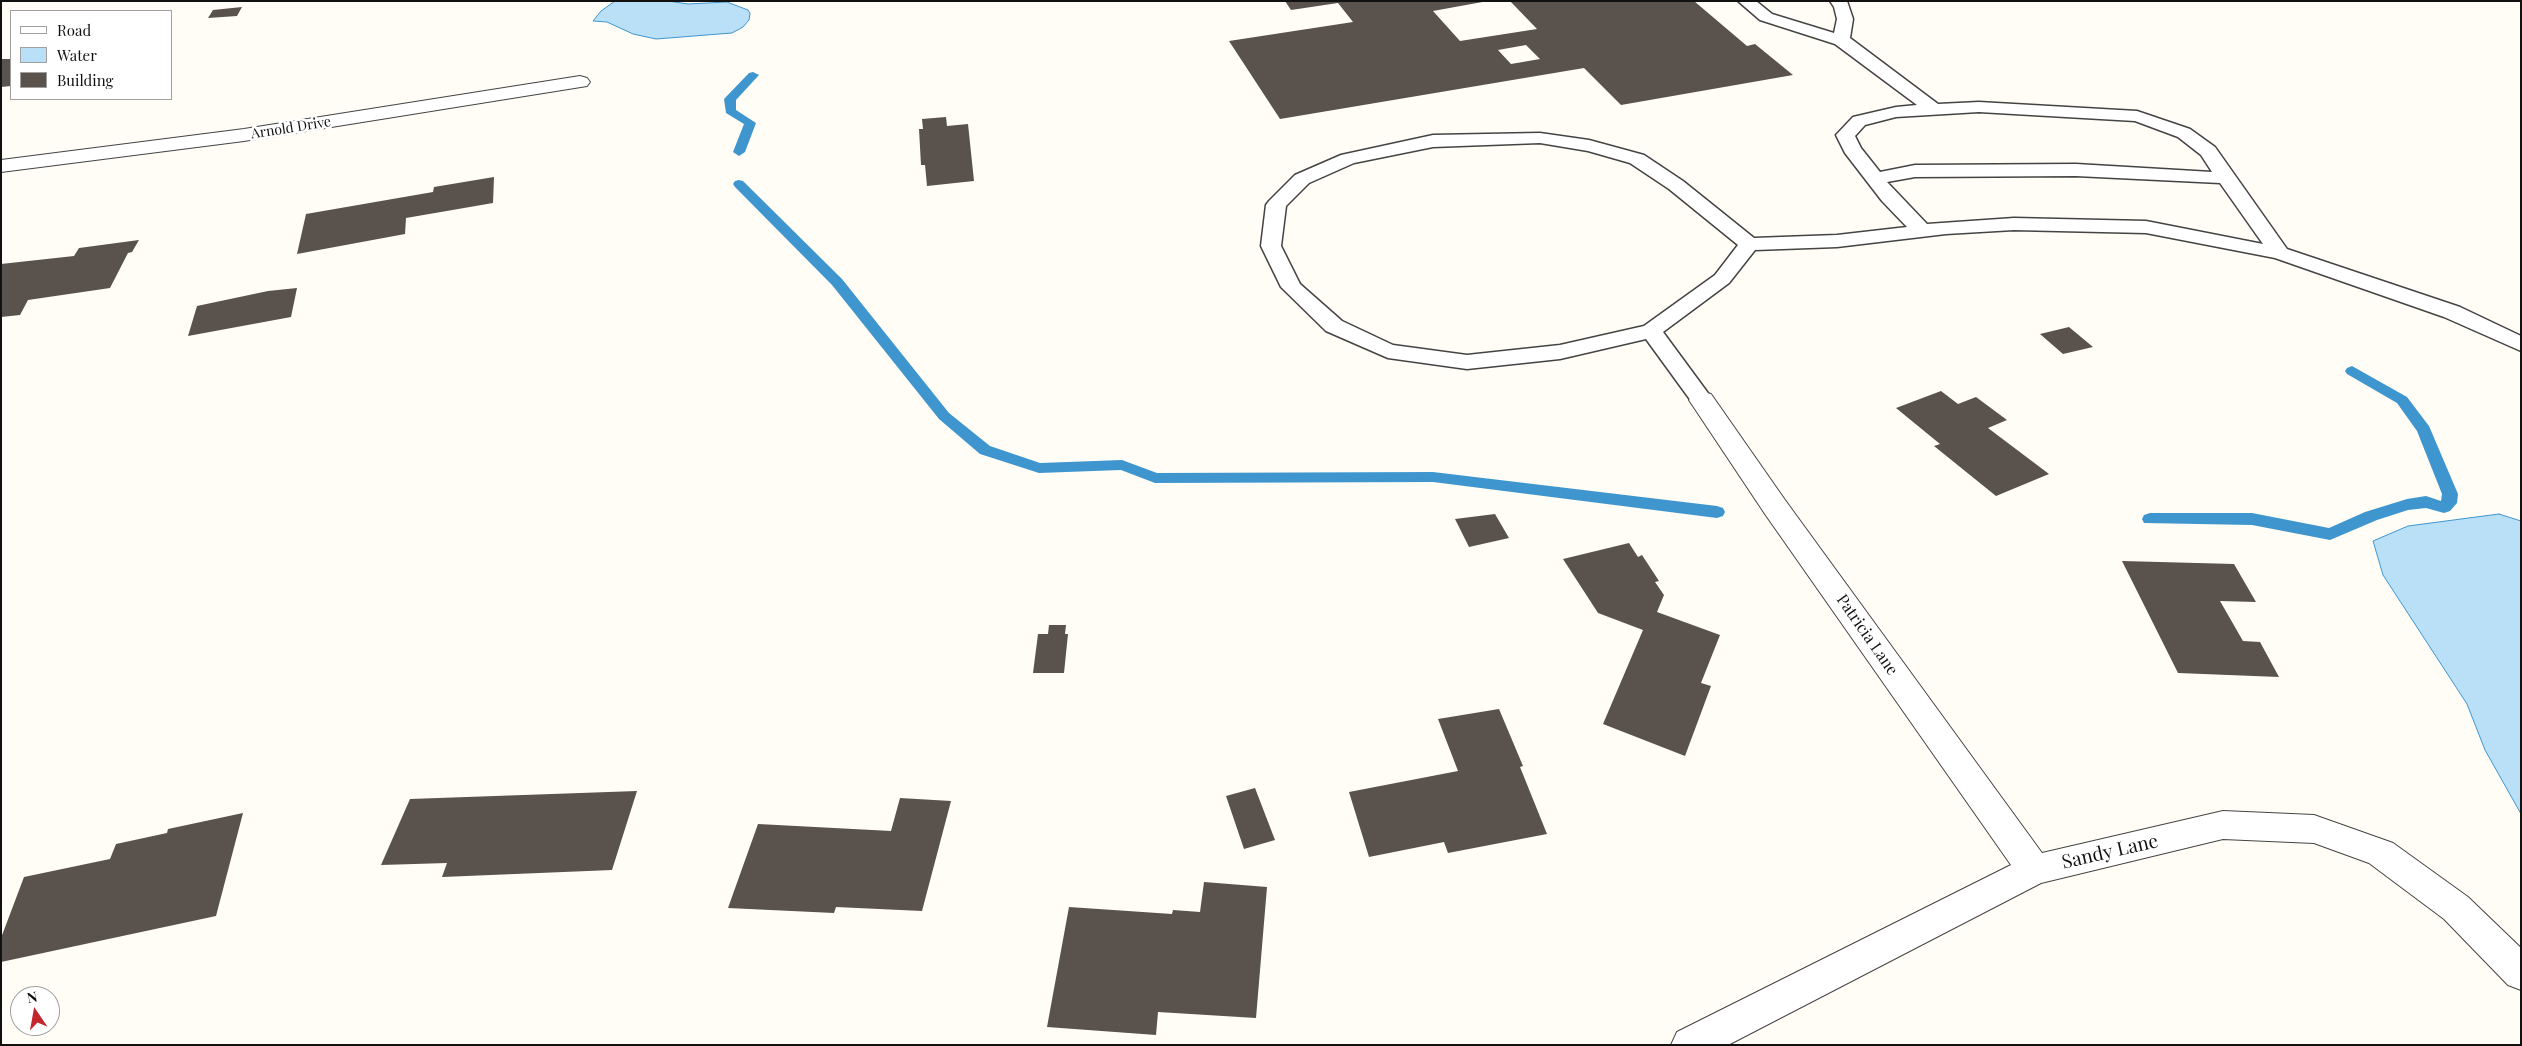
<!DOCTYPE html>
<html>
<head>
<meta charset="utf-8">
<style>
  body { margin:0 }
  #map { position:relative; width:2522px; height:1046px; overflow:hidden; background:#fffdf5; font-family:"Playfair Display",serif }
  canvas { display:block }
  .frame { position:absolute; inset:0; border:2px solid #111; pointer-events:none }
  .legend { position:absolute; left:10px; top:10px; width:162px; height:90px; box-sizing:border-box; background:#fff; border:1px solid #a0a0a0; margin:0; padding:6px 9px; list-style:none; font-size:15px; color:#111 }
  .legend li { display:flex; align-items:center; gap:10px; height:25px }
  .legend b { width:25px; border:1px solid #a0a0a0 }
  .north { position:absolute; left:10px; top:986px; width:50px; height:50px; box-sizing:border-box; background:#fff; border:1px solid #a0a0a0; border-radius:50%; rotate:348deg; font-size:14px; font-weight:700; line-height:20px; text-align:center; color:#111 }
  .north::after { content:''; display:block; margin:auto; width:18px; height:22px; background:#c4262e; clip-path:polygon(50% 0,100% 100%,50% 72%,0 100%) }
</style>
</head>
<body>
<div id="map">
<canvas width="2522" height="1046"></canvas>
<div class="frame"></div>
<ul class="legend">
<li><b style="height:6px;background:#fff"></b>Road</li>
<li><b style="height:14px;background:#b9e0f7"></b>Water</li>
<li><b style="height:14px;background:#5a524d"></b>Building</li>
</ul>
<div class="north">N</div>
</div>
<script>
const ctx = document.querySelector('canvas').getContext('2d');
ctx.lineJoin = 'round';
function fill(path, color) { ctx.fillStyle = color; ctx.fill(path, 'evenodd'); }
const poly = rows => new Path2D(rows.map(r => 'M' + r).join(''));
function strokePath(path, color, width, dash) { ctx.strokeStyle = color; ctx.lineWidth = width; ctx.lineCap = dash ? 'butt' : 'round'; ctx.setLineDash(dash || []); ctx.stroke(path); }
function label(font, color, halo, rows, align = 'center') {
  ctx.font = font + ' "Playfair Display",serif'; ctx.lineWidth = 5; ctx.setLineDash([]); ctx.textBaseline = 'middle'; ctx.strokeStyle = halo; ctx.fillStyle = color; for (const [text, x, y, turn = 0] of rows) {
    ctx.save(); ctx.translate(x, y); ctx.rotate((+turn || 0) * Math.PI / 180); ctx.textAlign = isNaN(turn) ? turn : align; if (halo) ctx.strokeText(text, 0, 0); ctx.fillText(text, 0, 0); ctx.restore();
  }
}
const water = poly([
  [615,1,668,1,688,4,727,2,748,10,750,13,749,20,743,27,732,33,656,39,633,34,607,22,593,21,601,11,615,1],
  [2499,514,2521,521,2521,814,2485,750,2467,704,2383,575,2373,541,2408,526,2499,514]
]);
const stream = poly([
  [753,72,759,75,736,100,736,110,756,123,745,152,739,156,733,152,744,124,726,113,724,99,749,73,753,72],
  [739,180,743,181,842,279,949,413,990,446,1040,463,1122,460,1157,473,1433,472,1717,506,1723,508,1725,512,1723,516,1717,518,1433,482,1155,483,1121,470,1039,473,980,454,939,419,832,285,735,187,733,184,735,181,739,180],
  [2352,366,2407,397,2429,426,2458,494,2457,503,2450,511,2444,513,2426,508,2408,510,2377,520,2330,540,2252,525,2144,523,2142,519,2144,515,2150,513,2252,513,2329,528,2365,512,2407,499,2426,496,2441,501,2442,494,2417,431,2397,403,2347,374,2345,371,2347,368,2352,366]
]);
const building = poly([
  [1285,1,1488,1,1433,11,1460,41,1537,29,1510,1,1694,1,1747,46,1755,44,1793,75,1621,105,1584,68,1280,119,1229,41,1353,22,1338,3,1291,10],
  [1526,45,1540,59,1511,64,1498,50],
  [242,7,237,16,208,18,213,10],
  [1,59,11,59,11,86,1,87],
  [946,117,947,126,968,124,974,181,927,186,925,165,921,165,919,129,923,129,922,119],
  [494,177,493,203,406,218,405,234,297,254,306,214,433,192,434,187],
  [139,240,132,252,128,253,110,288,28,300,20,315,1,317,1,264,74,256,79,248],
  [297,288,291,317,188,336,197,306,268,291],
  [2069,327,2093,347,2063,354,2040,334],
  [1941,391,1958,404,1976,397,2007,420,1988,428,2049,474,1996,496,1934,446,1940,444,1896,408],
  [1495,514,1509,538,1469,547,1455,519],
  [1629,543,1638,557,1642,555,1659,581,1655,582,1664,595,1657,612,1720,635,1701,683,1711,686,1685,756,1603,724,1643,630,1598,613,1563,559],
  [2122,561,2234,564,2256,602,2220,601,2243,641,2260,642,2279,677,2178,673],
  [1049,625,1066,625,1065,634,1068,634,1064,673,1033,673,1038,634,1048,634],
  [1499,709,1523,766,1520,767,1547,834,1448,853,1444,842,1369,857,1349,792,1458,771,1438,719],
  [1255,788,1275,840,1244,849,1226,796],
  [637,791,612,870,442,877,447,863,381,865,410,799],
  [900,798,951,801,922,911,836,907,834,913,728,908,758,824,891,831],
  [243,813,216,916,1,962,1,938,24,877,110,859,116,844,167,833,168,829],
  [1204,882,1267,887,1256,1018,1158,1012,1156,1035,1047,1027,1069,907,1172,914,1173,910,1200,912]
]);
const service = poly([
  [1738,1,1756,1,1772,14,1834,33,1837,19,1834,7,1830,1,1847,1,1853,19,1850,38,1938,104,1979,102,2137,111,2190,129,2215,147,2287,249,2460,307,2521,336,2521,351,2444,317,2275,258,2146,233,2014,230,1946,234,1837,247,1755,250,1729,283,1663,332,1713,400,1710,405,1702,407,1694,405,1646,339,1560,359,1467,369,1388,358,1326,331,1281,287,1261,246,1266,205,1269,201,1295,175,1341,155,1433,135,1540,133,1589,140,1644,155,1683,181,1754,238,1837,235,1907,227,1882,201,1845,153,1836,135,1853,117,1896,107,1917,105,1835,44,1760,20,1738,1],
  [1979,112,2135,121,2178,137,2201,155,2212,172,2076,164,1915,165,1880,172,1861,148,1855,136,1865,125,1896,117,1979,112],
  [1540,143,1588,151,1630,163,1669,189,1738,245,1715,275,1644,326,1560,345,1467,355,1393,345,1342,321,1300,284,1281,246,1286,206,1309,183,1354,163,1433,147,1540,143],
  [2076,176,2220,183,2263,244,2146,221,2014,218,1927,224,1887,182,1915,177,2076,176]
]);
const minor = poly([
  [580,76,587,78,590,82,587,86,244,141,1,172,1,160,244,129,580,76],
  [1702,392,1711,394,1785,500,2042,853,2223,811,2314,815,2393,843,2468,897,2521,948,2521,990,2508,985,2444,919,2369,863,2314,843,2223,839,2041,883,1728,1045,1671,1045,1677,1032,2011,865,1765,514,1689,400,1693,394,1702,392]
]);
const farStreetnames = [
  ["Arnold Drive",291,128,-9]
];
const streetNames = [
  ["Patricia Lane",1867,635,55]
];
const nearStreetnames = [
  ["Sandy Lane",2110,852,-13]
];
fill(water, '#b9e0f7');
strokePath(water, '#3f96cf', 1);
fill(stream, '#3f96cf');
fill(building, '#5a524d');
strokePath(service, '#444', 3);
strokePath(minor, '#444', 2);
fill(service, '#fff');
fill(minor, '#fff');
label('14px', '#111', '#fff', farStreetnames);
label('16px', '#111', '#fff', streetNames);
label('19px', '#111', '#fff', nearStreetnames);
</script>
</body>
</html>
